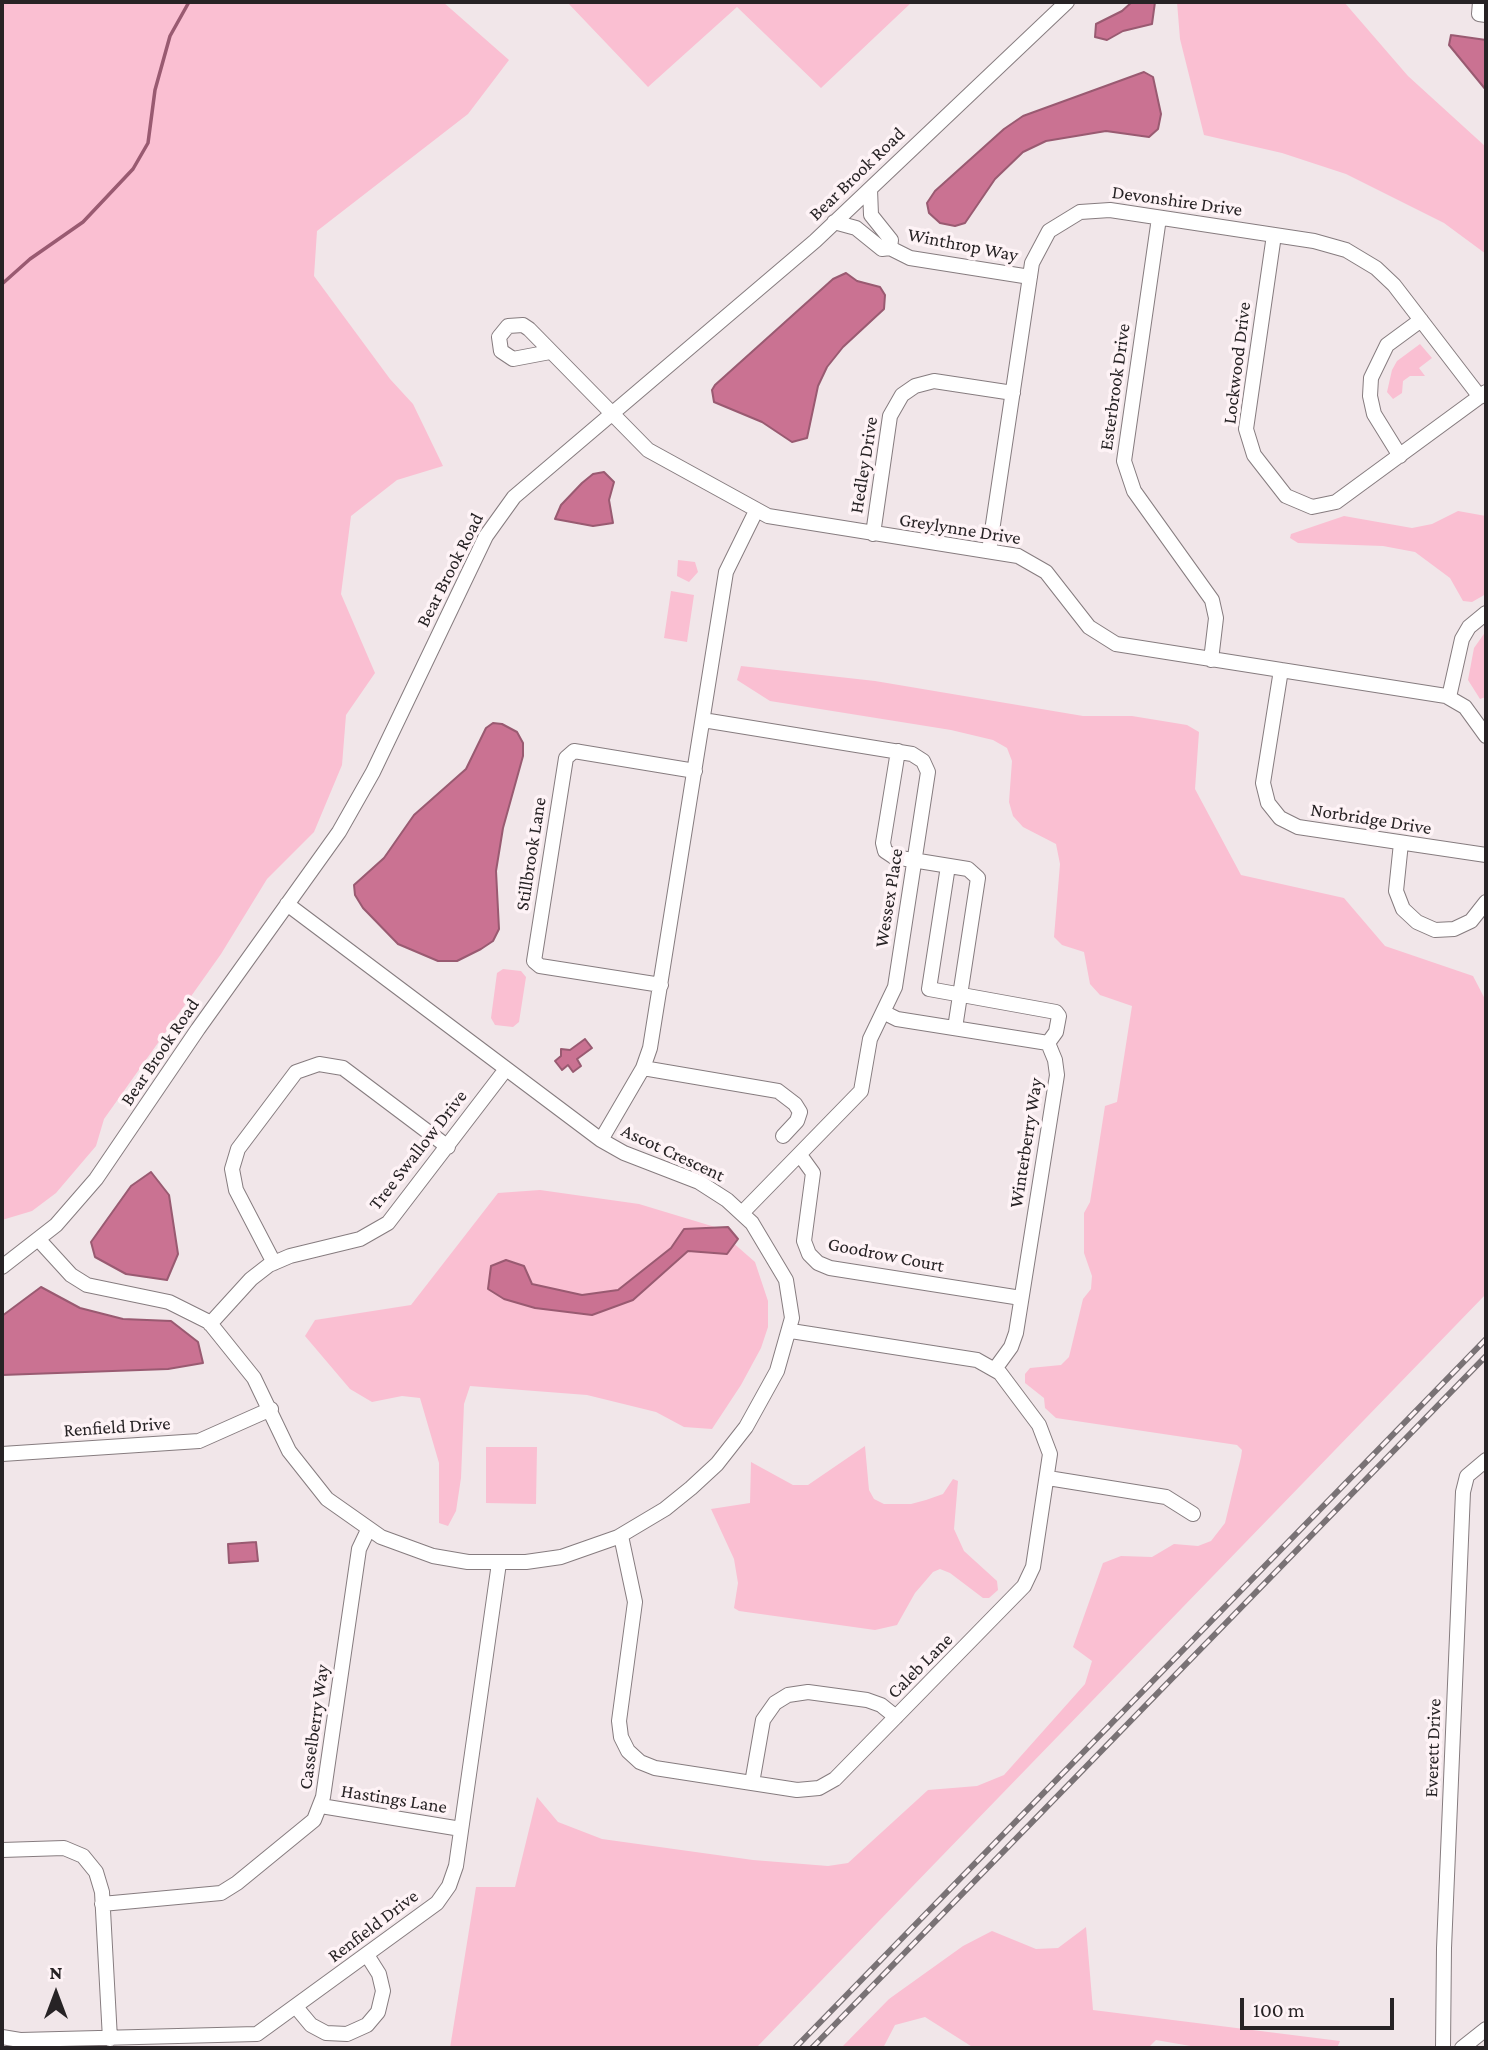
<!DOCTYPE html>
<html>
<head>
<meta charset="utf-8">
<style>
  body { margin:0 }
  #map { position:relative; width:1488px; height:2050px; overflow:hidden; background:#f1e6e9; font-family:"Crimson Pro",serif }
  canvas { display:block }
  .frame { position:absolute; inset:0; border:4px solid #272325; pointer-events:none }
  .north { position:absolute; left:21px; top:1959px; width:70px; height:70px; -webkit-text-stroke:5px #fef3f6; paint-order:stroke; rotate:0deg; font-size:19px; font-weight:700; line-height:28px; text-align:center; color:#272325 }
  .north::after { content:''; display:block; margin:auto; width:24px; height:32px; background:#272325; clip-path:polygon(50% 0,100% 100%,50% 72%,0 100%) }
  .scale { position:absolute; left:1240px; top:1998px; width:154px; height:32px; box-sizing:border-box; border:4px solid #272325; border-top:0; padding-left:9px; font-size:21px; line-height:24px; white-space:nowrap; color:#272325; -webkit-text-stroke:5px #fef3f6; paint-order:stroke }
</style>
</head>
<body>
<div id="map">
<canvas width="1488" height="2050"></canvas>
<div class="frame"></div>
<div class="north">N</div>
<div class="scale">100 m</div>
</div>
<script>
const ctx = document.querySelector('canvas').getContext('2d');
ctx.lineJoin = 'round';
function fill(path, color) { ctx.fillStyle = color; ctx.fill(path, 'evenodd'); }
const poly = rows => new Path2D(rows.map(r => 'M' + r).join(''));
function strokePath(path, color, width, dash) { ctx.strokeStyle = color; ctx.lineWidth = width; ctx.lineCap = dash ? 'butt' : 'round'; ctx.setLineDash(dash || []); ctx.stroke(path); }
function label(font, color, halo, rows, align = 'center') {
  ctx.font = font + ' "Crimson Pro",serif'; ctx.lineWidth = 7; ctx.setLineDash([]); ctx.textBaseline = 'middle'; ctx.strokeStyle = halo; ctx.fillStyle = color; for (const [text, x, y, turn = 0] of rows) {
    ctx.save(); ctx.translate(x, y); ctx.rotate((+turn || 0) * Math.PI / 180); ctx.textAlign = isNaN(turn) ? turn : align; if (halo) ctx.strokeText(text, 0, 0); ctx.fillText(text, 0, 0); ctx.restore();
  }
}
const green = poly([
  [2,2,443,2,509,60,468,114,317,231,314,276,390,379,413,404,443,466,397,480,351,516,341,594,375,673,346,715,342,765,314,832,267,879,221,954,104,1119,96,1146,56,1193,32,1211,2,1220],
  [567,2,912,2,821,88,737,7,648,87],
  [1177,2,1344,2,1408,76,1486,147,1486,254,1444,223,1346,174,1282,153,1204,135,1180,39],
  [1420,344,1432,358,1419,368,1425,376,1410,376,1403,381,1402,393,1393,399,1387,392,1392,370,1397,361],
  [1458,511,1486,516,1486,594,1472,602,1463,601,1450,578,1415,552,1383,546,1298,543,1290,538,1291,534,1344,516,1412,528,1432,524],
  [678,560,695,562,698,572,689,582,677,576],
  [671,591,694,595,687,642,664,638],
  [1486,631,1486,697,1480,699,1468,680,1474,648],
  [741,666,875,681,1083,716,1132,716,1187,725,1199,732,1195,789,1241,875,1344,898,1385,946,1473,976,1486,1001,1486,1294,756,2048,450,2048,476,1887,515,1887,537,1797,558,1822,602,1839,753,1860,828,1866,848,1863,928,1790,977,1786,1004,1775,1085,1684,1092,1661,1073,1647,1103,1563,1121,1556,1152,1557,1174,1544,1198,1546,1211,1541,1225,1523,1241,1457,1242,1450,1237,1445,1056,1418,1045,1408,1044,1398,1025,1383,1025,1374,1030,1368,1061,1365,1069,1357,1083,1299,1091,1289,1092,1276,1084,1253,1084,1213,1090,1202,1105,1106,1117,1102,1132,1006,1100,995,1090,984,1084,952,1062,945,1054,937,1060,864,1056,844,1023,827,1013,816,1009,802,1012,761,1007,748,993,740,951,730,770,701,737,680],
  [503,969,521,971,526,977,519,1022,513,1027,495,1025,491,1018,497,973],
  [540,1190,639,1204,715,1227,755,1262,768,1301,768,1327,761,1348,741,1385,712,1429,684,1427,656,1412,587,1395,470,1386,464,1404,461,1478,456,1511,448,1526,439,1523,439,1463,420,1398,402,1396,372,1402,350,1389,305,1336,315,1320,411,1305,498,1193],
  [865,1446,869,1490,874,1499,884,1504,911,1504,926,1500,943,1494,953,1479,958,1481,954,1529,964,1551,997,1581,998,1590,989,1598,983,1598,950,1573,940,1569,933,1572,915,1593,897,1625,875,1630,739,1611,734,1608,738,1583,734,1559,711,1509,750,1503,751,1462,793,1485,808,1485],
  [486,1447,537,1447,536,1504,486,1503],
  [1086,1927,1093,2010,1340,2041,1337,2048,1202,2048,1156,2040,1148,2048,974,2048,925,2017,895,2025,883,2048,841,2048,889,1999,963,1946,992,1931,1036,1949,1058,1948]
]);
const water = poly([
  [1132,2,1155,2,1152,24,1123,31,1107,40,1095,37,1096,24,1122,11,1132,2],
  [1451,35,1486,40,1486,90,1449,45,1451,35],
  [1144,72,1153,77,1161,114,1158,129,1149,137,1106,131,1046,141,1023,152,995,179,965,223,955,226,940,223,929,213,927,203,935,191,1004,129,1023,116,1144,72],
  [846,273,857,281,880,287,885,295,884,309,843,347,827,367,818,386,807,438,792,442,762,422,714,402,712,390,715,385,833,279,846,273],
  [604,472,614,482,609,500,613,523,593,526,555,519,561,505,582,483,593,474,604,472],
  [502,724,517,732,523,743,523,756,503,828,496,871,499,929,493,941,481,949,457,961,438,961,398,944,363,908,355,895,354,885,384,858,414,815,466,769,486,728,493,723,502,724],
  [585,1039,592,1048,577,1059,581,1066,573,1072,568,1065,562,1070,555,1061,561,1056,561,1049,570,1050,585,1039],
  [151,1172,169,1195,178,1254,167,1280,126,1274,95,1257,91,1242,131,1186,151,1172],
  [728,1227,738,1239,727,1254,688,1251,633,1300,592,1315,535,1308,504,1299,488,1289,491,1266,506,1260,524,1266,532,1284,582,1295,618,1290,671,1248,684,1229,728,1227],
  [41,1287,80,1308,123,1319,171,1321,198,1342,203,1363,168,1369,2,1375,2,1316,41,1287],
  [256,1542,258,1561,229,1563,228,1544,256,1542]
]);
const stream = poly([
  [2,284,30,259,83,222,133,169,148,143,155,90,170,36,189,2]
]);
const minor = poly([
  [1480,2,1479,14,1486,15],
  [870,189,871,215,891,240,890,248],
  [1159,218,1124,461,1134,491,1212,600,1216,618,1211,660],
  [834,222,856,228,882,249,890,248,910,258,1030,277],
  [1274,235,1246,429,1254,455,1286,496,1312,507,1336,502,1486,392],
  [550,352,513,359,501,351,499,337,508,326,523,325,529,329,648,450,768,516,1018,556,1046,572,1089,627,1116,644,1446,696,1465,707,1486,736],
  [1400,456,1374,414,1370,396,1371,378,1387,345,1421,320],
  [873,534,890,416,902,395,915,386,934,381,1013,393],
  [989,551,1032,263,1049,231,1080,212,1110,210,1314,241,1346,250,1376,268,1394,285,1480,397],
  [1281,670,1263,783,1268,803,1280,818,1298,827,1486,855],
  [1449,697,1462,639,1469,627,1486,613],
  [703,720,912,754,923,761,928,772,895,987,870,1039,861,1091,742,1213],
  [898,751,883,843,885,851,894,857,968,869,978,878,955,1028],
  [1401,843,1396,891,1403,909,1417,922,1435,930,1454,929,1471,921,1486,902],
  [948,866,929,989,1056,1012,1059,1016,1056,1032,1048,1043],
  [661,985,540,966,534,961,566,758,574,751,695,771],
  [883,1012,897,1019,1048,1043,1055,1060,1057,1075,1016,1333,1011,1347,995,1369],
  [643,1068,778,1091,795,1104,800,1112,797,1121,783,1136],
  [601,1140,643,1068,650,1048,726,572,756,511],
  [800,1155,813,1173,804,1241,809,1254,818,1263,830,1268,1021,1298],
  [39,1240,71,1275,87,1285,169,1302,209,1322,254,1378,289,1451,327,1499,381,1537,433,1556,468,1562,526,1562,561,1557,618,1537,665,1509,691,1488,717,1464,746,1427,777,1371,792,1318,786,1280,752,1223,727,1200,699,1182,624,1153,601,1140,287,904],
  [274,1263,236,1190,232,1169,238,1149,296,1072,319,1064,343,1068,448,1147],
  [2,1267,56,1225,96,1179,198,1029,339,832,373,772,486,536,514,497,815,241,1067,2],
  [210,1324,251,1279,269,1265,290,1256,360,1239,388,1223,506,1069],
  [2,1454,199,1441,271,1409],
  [1048,1478,1166,1497,1193,1514],
  [621,1536,635,1602,619,1721,621,1737,628,1751,640,1762,655,1768,797,1790,819,1788,835,1779,1024,1586,1033,1567,1050,1454,1039,1425,1000,1373,977,1360,791,1331],
  [752,1783,763,1720,775,1703,788,1695,808,1692,867,1700,881,1705,896,1717],
  [321,1806,461,1829],
  [2,1850,64,1848,83,1856,96,1872,102,1892,110,2039],
  [102,1904,221,1893,237,1883,314,1820,323,1797,359,1549,368,1530],
  [296,2007,311,2025,326,2033,347,2034,367,2025,378,2012,383,1991,379,1974,367,1955],
  [2,2037,20,2040,257,2034,437,1903,449,1886,456,1866,499,1563],
  [1443,2048,1444,1948,1463,1492,1467,1476,1486,1460],
  [1462,2048,1486,2029]
]);
const rail = poly([
  [795,2048,1486,1339],
  [812,2048,1486,1356]
]);
const streetNames = [
  ["Bear Brook Road",857,174,-44],
  ["Devonshire Drive",1177,201,8],
  ["Winthrop Way",963,245,11],
  ["Lockwood Drive",1237,363,-83],
  ["Esterbrook Drive",1115,387,-82],
  ["Hedley Drive",864,465,-81],
  ["Greylynne Drive",960,529,9],
  ["Bear Brook Road",450,570,-63],
  ["Norbridge Drive",1371,819,9],
  ["Stillbrook Lane",531,854,-81],
  ["Wessex Place",889,898,-81],
  ["Bear Brook Road",160,1052,-56],
  ["Winterberry Way",1026,1143,-81],
  ["Tree Swallow Drive",418,1150,-52],
  ["Ascot Crescent",673,1153,25],
  ["Goodrow Court",886,1255,11],
  ["Renfield Drive",117,1427,-4],
  ["Caleb Lane",920,1666,-45],
  ["Casselberry Way",314,1727,-82],
  ["Everett Drive",1433,1748,-88],
  ["Hastings Lane",394,1799,9],
  ["Renfield Drive",373,1926,-37]
];
fill(green, '#fabfd2');
fill(water, '#ca7292');
strokePath(water, '#995a71', 2);
strokePath(stream, '#995a71', 3.5);
strokePath(minor, '#867c7f', 16);
strokePath(minor, '#fff', 14);
strokePath(rail, '#797275', 6);
strokePath(rail, '#fef3f6', 3.5, [10]);
label('19px', '#272325', '#fef3f6', streetNames);
</script>
</body>
</html>
